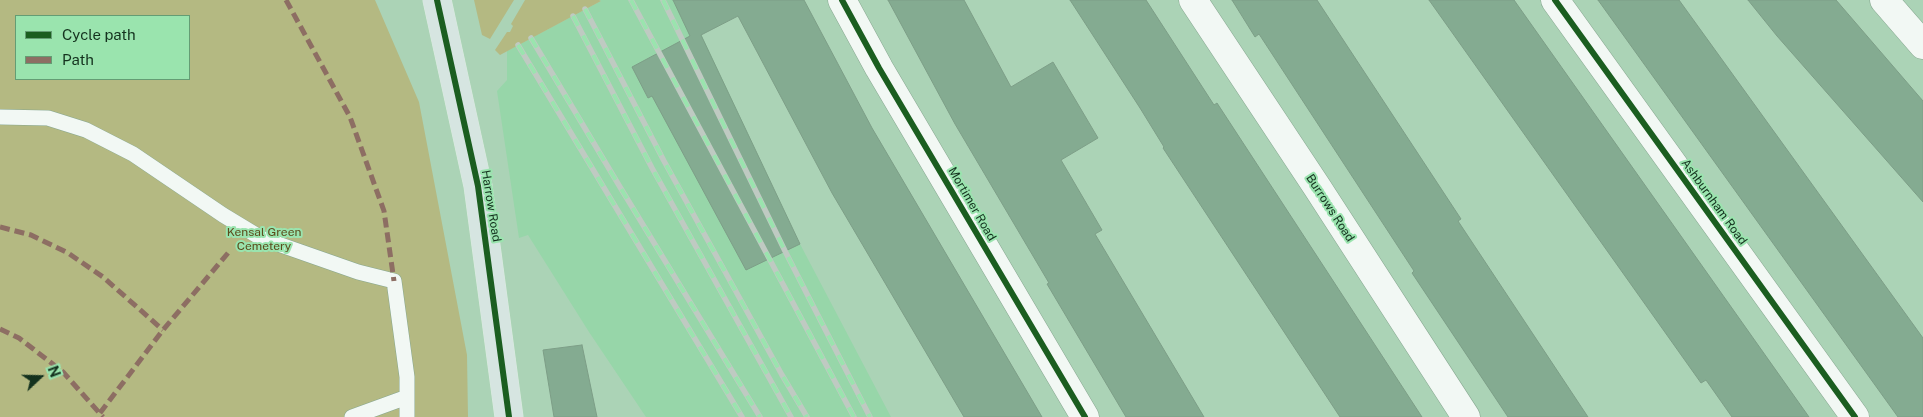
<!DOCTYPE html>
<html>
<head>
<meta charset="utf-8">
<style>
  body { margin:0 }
  #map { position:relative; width:1923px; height:417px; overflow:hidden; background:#abd3b6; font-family:"Public Sans",sans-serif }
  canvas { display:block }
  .legend { position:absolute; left:15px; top:15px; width:175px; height:65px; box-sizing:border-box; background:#9ae4ae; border:1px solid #649d74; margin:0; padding:6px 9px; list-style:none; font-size:15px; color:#14321e }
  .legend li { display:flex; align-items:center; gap:10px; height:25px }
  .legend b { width:25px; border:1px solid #649d74 }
  .north { position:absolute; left:15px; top:352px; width:50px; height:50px; -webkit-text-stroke:4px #9ae4ae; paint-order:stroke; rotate:69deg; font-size:14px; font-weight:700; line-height:20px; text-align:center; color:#14321e }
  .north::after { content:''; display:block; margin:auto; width:18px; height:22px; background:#14321e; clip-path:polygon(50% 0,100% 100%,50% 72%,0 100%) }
</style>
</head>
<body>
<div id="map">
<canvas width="1923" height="417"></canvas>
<ul class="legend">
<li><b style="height:6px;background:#1b5e20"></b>Cycle path</li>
<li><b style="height:6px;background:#8d6e63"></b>Path</li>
</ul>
<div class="north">N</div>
</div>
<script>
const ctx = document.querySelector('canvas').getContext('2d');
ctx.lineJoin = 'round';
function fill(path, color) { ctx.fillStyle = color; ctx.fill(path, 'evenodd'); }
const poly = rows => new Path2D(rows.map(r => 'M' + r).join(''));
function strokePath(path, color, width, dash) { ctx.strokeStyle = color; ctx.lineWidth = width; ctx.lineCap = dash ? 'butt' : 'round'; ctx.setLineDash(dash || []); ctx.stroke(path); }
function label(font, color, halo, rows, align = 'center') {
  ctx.font = font + ' "Public Sans",sans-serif'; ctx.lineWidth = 4; ctx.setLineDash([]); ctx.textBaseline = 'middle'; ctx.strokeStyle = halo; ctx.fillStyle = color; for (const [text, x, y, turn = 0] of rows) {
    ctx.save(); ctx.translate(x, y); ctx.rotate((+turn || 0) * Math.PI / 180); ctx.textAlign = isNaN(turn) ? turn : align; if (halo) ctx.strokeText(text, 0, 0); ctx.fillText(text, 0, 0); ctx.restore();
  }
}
const built = poly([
  [599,0,685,0,800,244,891,417,646,417,589,332,528,235,519,238,497,91,507,80,507,51,601,1]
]);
const green = poly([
  [0,0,375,0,419,102,467,355,468,417,0,417],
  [16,16,189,16,189,79,16,79],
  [474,0,514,0,490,39,482,35],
  [525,0,599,0,601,1,500,55,495,50,507,32,510,32,513,26,511,24]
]);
const building = poly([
  [673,0,804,0,872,128,1042,417,964,417,832,193,738,16,701,35,800,244,746,270,652,96,648,98,632,67,690,36,673,0],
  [888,0,964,0,1011,87,1053,62,1098,138,1061,160,1102,230,1095,234,1204,417,1126,417,1047,284,1049,283,955,124,888,0],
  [1070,0,1146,0,1214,105,1217,103,1422,417,1340,417,1163,148,1164,147,1140,108,1070,0],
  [1232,0,1317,0,1461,219,1458,221,1588,417,1508,417,1412,273,1414,271,1259,34,1255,37,1232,0],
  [1429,0,1514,0,1809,417,1732,417,1706,380,1701,383,1429,0],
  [1598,0,1679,0,1923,338,1923,417,1898,417,1598,0],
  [1748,0,1836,0,1923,101,1923,202,1777,36,1748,0],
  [582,345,597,417,554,417,543,350,582,345]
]);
const lane = poly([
  [0,117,48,118,86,130,133,154,223,215,261,238,358,272,394,281,407,377,407,417],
  [352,417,407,397]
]);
const street = poly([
  [1193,0,1317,187,1466,417],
  [1555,0,1855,417],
  [1884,0,1923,45]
]);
const secondary = poly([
  [842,0,879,68,1085,417]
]);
const primary = poly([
  [437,0,478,186,509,417]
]);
const rail = poly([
  [631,0,854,417],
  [663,0,785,251,870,417],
  [585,9,664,161,782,375,807,417],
  [573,16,652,168,791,417],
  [531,38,620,187,760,417],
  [518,45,742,417]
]);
const quiet = poly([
  [286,0,350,117,384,211,394,281],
  [0,227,31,235,68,253,103,277,163,330],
  [0,329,19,338,63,372,103,417],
  [100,413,163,330,228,253]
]);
const cycleway = poly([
  [437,0,478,186,509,417],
  [842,0,879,68,1085,417],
  [1555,0,1855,417]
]);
const streetNames = [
  ["Ashburnham Road",1714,202,54],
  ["Mortimer Road",972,204,60],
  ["Harrow Road",491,206,81],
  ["Burrows Road",1330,208,57]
];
const parkNames = [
  ["Kensal Green",264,232],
  ["Cemetery",264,246]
];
fill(built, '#97d6a9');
fill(green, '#b4b982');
fill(building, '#84ab91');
strokePath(building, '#7d9e87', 1);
strokePath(lane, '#86a68f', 16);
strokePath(street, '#86a68f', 29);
strokePath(secondary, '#86a68f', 29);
strokePath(primary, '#d9ebde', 29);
strokePath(lane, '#f2f8f4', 15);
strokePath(street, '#f2f8f4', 28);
strokePath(secondary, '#f2f8f4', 28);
strokePath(primary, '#d6e5e1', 28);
strokePath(rail, '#bfcac2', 5.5);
strokePath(rail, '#9ae4ae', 4, [11]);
strokePath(quiet, '#8d6e63', 5, [10, 5]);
strokePath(cycleway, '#1b5e20', 6);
label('12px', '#14321e', '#9ae4ae', streetNames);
label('12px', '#5b4c1c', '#9ae4ae', parkNames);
</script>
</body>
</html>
